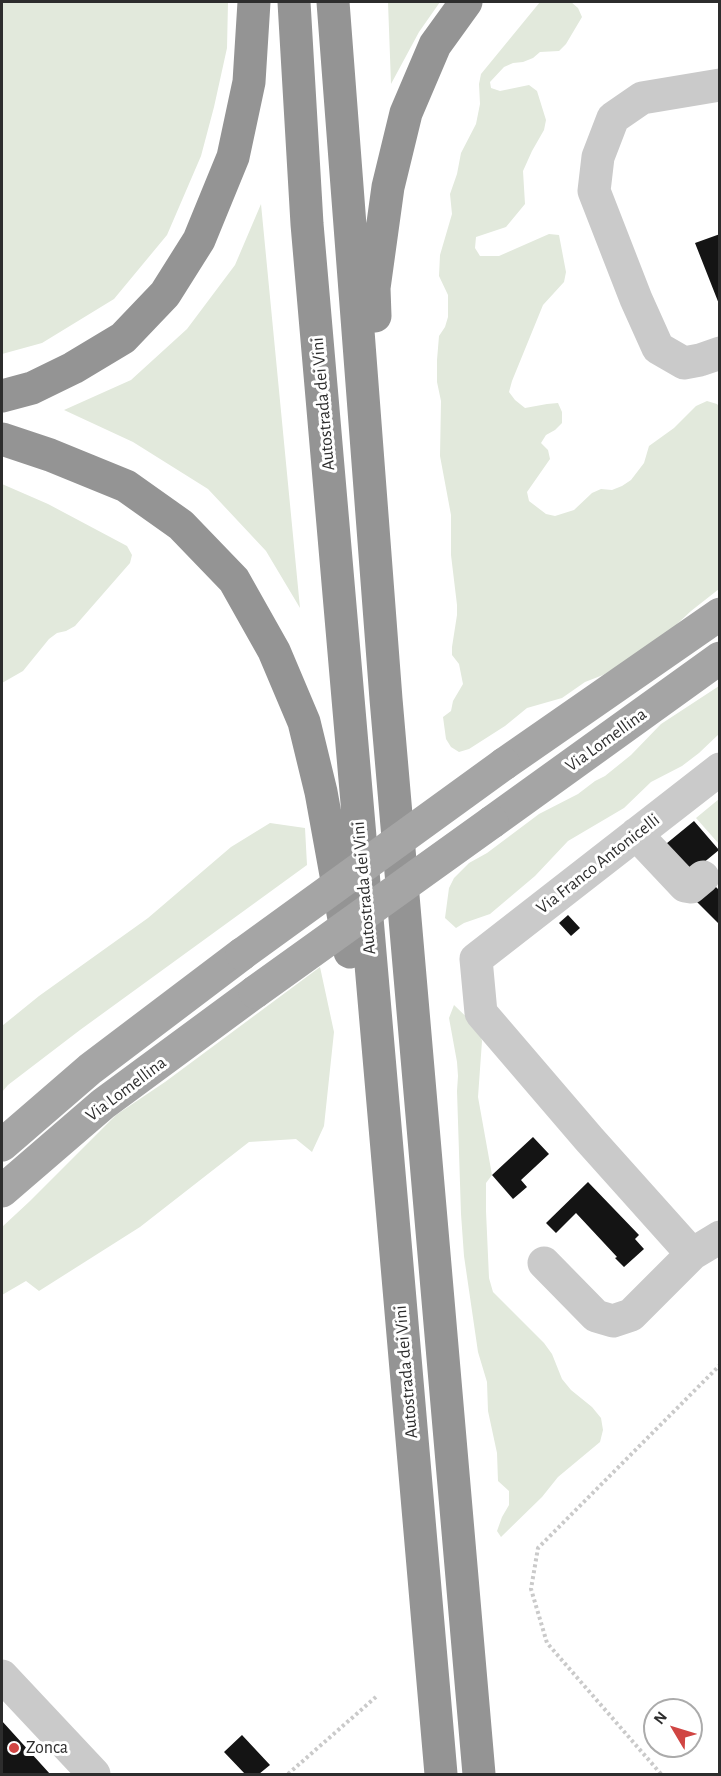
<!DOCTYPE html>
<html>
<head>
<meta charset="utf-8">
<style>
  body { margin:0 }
  #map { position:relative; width:721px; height:1776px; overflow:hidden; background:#fff; font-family:"Alegreya Sans",sans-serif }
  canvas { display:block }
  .frame { position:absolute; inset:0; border:3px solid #2d2d2d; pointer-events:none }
  .north { position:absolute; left:643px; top:1698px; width:60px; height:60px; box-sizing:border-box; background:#fff; border:2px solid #ababab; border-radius:50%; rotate:308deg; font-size:16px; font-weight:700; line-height:24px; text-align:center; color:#2d2d2d }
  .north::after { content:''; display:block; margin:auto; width:21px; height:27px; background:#d04543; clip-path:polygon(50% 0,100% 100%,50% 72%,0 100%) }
</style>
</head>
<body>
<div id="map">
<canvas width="721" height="1776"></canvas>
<div class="frame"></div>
<div class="north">N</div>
</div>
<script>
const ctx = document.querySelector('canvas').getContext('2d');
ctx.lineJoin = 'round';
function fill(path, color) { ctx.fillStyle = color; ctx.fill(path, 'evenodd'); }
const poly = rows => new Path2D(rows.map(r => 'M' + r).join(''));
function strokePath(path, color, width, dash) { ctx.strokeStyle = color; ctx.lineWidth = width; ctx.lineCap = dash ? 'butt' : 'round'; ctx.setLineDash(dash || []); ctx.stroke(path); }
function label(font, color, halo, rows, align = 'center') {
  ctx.font = font + ' "Alegreya Sans",sans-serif'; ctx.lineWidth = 6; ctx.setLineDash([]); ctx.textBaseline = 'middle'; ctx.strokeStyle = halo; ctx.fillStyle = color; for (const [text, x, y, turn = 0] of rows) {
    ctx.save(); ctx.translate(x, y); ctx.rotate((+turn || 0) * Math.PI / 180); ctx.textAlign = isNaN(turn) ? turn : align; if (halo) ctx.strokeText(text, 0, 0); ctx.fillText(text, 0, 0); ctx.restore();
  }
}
const green = poly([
  [2,2,228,2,227,48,214,107,201,156,167,235,114,299,42,343,2,354],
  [388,2,440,2,419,32,391,84],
  [540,2,571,2,578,8,582,17,566,44,559,51,540,52,533,58,523,62,513,63,504,67,490,82,491,88,500,91,529,85,537,91,546,120,544,130,532,151,523,171,525,204,506,227,476,237,475,248,480,256,499,256,549,234,559,235,566,272,564,282,543,305,512,381,509,392,515,400,525,408,547,404,558,403,562,412,562,423,555,430,546,435,541,443,548,450,550,459,527,492,529,501,546,514,555,516,574,510,592,493,601,489,612,490,622,486,631,480,644,463,649,446,674,428,696,406,707,401,717,404,720,408,720,455,718,461,720,470,719,589,691,611,675,626,627,661,603,675,585,682,562,698,527,708,505,726,469,749,459,752,451,747,446,739,443,717,451,711,453,701,463,684,459,664,452,655,452,647,457,615,457,605,451,555,451,515,440,456,441,401,437,382,437,360,439,336,445,327,448,317,448,295,439,276,440,255,452,214,450,194,457,174,461,153,476,124,480,104,479,84,481,74],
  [261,204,300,608,266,551,208,489,133,442,64,410,131,380,187,329,235,265],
  [2,484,48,504,127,546,132,555,130,563,75,626,66,631,57,633,49,639,23,671,2,683],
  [719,686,719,734,699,753,682,766,651,782,624,808,568,841,535,876,490,914,464,923,456,928,445,918,449,888,454,878,469,863,487,853,539,814,578,794,595,781,605,776,631,755,661,724],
  [719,799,719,844,696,818],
  [270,823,305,828,307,865,80,1030,8,1085,2,1092,2,1026,39,996,148,918,231,847],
  [320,967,334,1032,324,1126,312,1152,296,1139,249,1142,140,1227,39,1291,26,1281,2,1295,2,1227,30,1201,116,1115,165,1082],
  [454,1005,479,1029,482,1041,478,1097,492,1175,486,1183,486,1211,489,1278,493,1292,544,1343,552,1354,562,1379,571,1390,592,1407,601,1418,603,1430,600,1442,558,1477,542,1497,501,1537,497,1531,502,1517,509,1505,509,1491,498,1481,497,1453,488,1411,487,1382,478,1352,464,1256,461,1214,457,1091,458,1076,457,1062,449,1018]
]);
const building = poly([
  [720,234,720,304,719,304,695,243],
  [694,821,719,850,686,877,661,848],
  [711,882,720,891,720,925,694,899],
  [568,915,580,928,571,936,559,923],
  [533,1137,549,1154,521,1180,527,1187,513,1199,492,1175],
  [588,1182,639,1235,635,1239,644,1249,624,1267,615,1258,617,1257,576,1213,556,1233,546,1223],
  [2,1721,50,1774,2,1774],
  [242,1735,270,1765,259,1774,245,1774,224,1752]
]);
const path = poly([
  [288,1774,377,1696],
  [661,1774,547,1643,531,1589,538,1548,720,1365]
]);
const minor = poly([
  [720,85,642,98,613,118,598,157,594,191,636,299,658,348,684,363,700,360,720,353],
  [720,769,476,959,481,1013,589,1139,692,1254,720,1237],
  [636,834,685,886,691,887,703,877],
  [544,1263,596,1316,613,1321,631,1315,692,1254],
  [2,1676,94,1774]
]);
const major = poly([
  [504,764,720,614],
  [492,822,720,658],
  [2,1145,90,1069,242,954],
  [2,1191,103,1104,255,992]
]);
const highway = poly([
  [294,2,307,224,441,1774],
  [333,2,386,699,479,1774],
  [375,316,374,288,388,187,406,113,435,45,466,2],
  [2,396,32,388,73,368,123,338,165,294,199,240,233,157,249,82,254,2],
  [2,439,50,455,126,486,181,525,234,580,274,651,304,722,321,792,350,952]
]);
const majorBridge = poly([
  [242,954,504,764],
  [255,992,492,822]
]);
const markers = [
  [14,1748,6,"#d04543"]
];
const streetNames = [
  ["Autostrada dei Vini",323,404,-95],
  ["Via Lomellina",606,740,-36],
  ["Via Franco Antonicelli",598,864,-38],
  ["Autostrada dei Vini",364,888,-95],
  ["Via Lomellina",126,1089,-37],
  ["Autostrada dei Vini",406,1372,-95]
];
const poiNames = [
  ["Zonca",26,1748]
];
fill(green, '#e2e9dc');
fill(building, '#141414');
strokePath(path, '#cacaca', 4, [3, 3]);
strokePath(minor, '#cacaca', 33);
strokePath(major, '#a5a5a5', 33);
strokePath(highway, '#949494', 33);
strokePath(majorBridge, '#a5a5a5', 33);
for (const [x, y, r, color] of markers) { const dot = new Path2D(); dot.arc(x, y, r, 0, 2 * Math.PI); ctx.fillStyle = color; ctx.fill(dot); strokePath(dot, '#fff', 2); }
label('18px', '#2d2d2d', '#fff', streetNames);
label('18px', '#2d2d2d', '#fff', poiNames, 'left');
</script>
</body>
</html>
